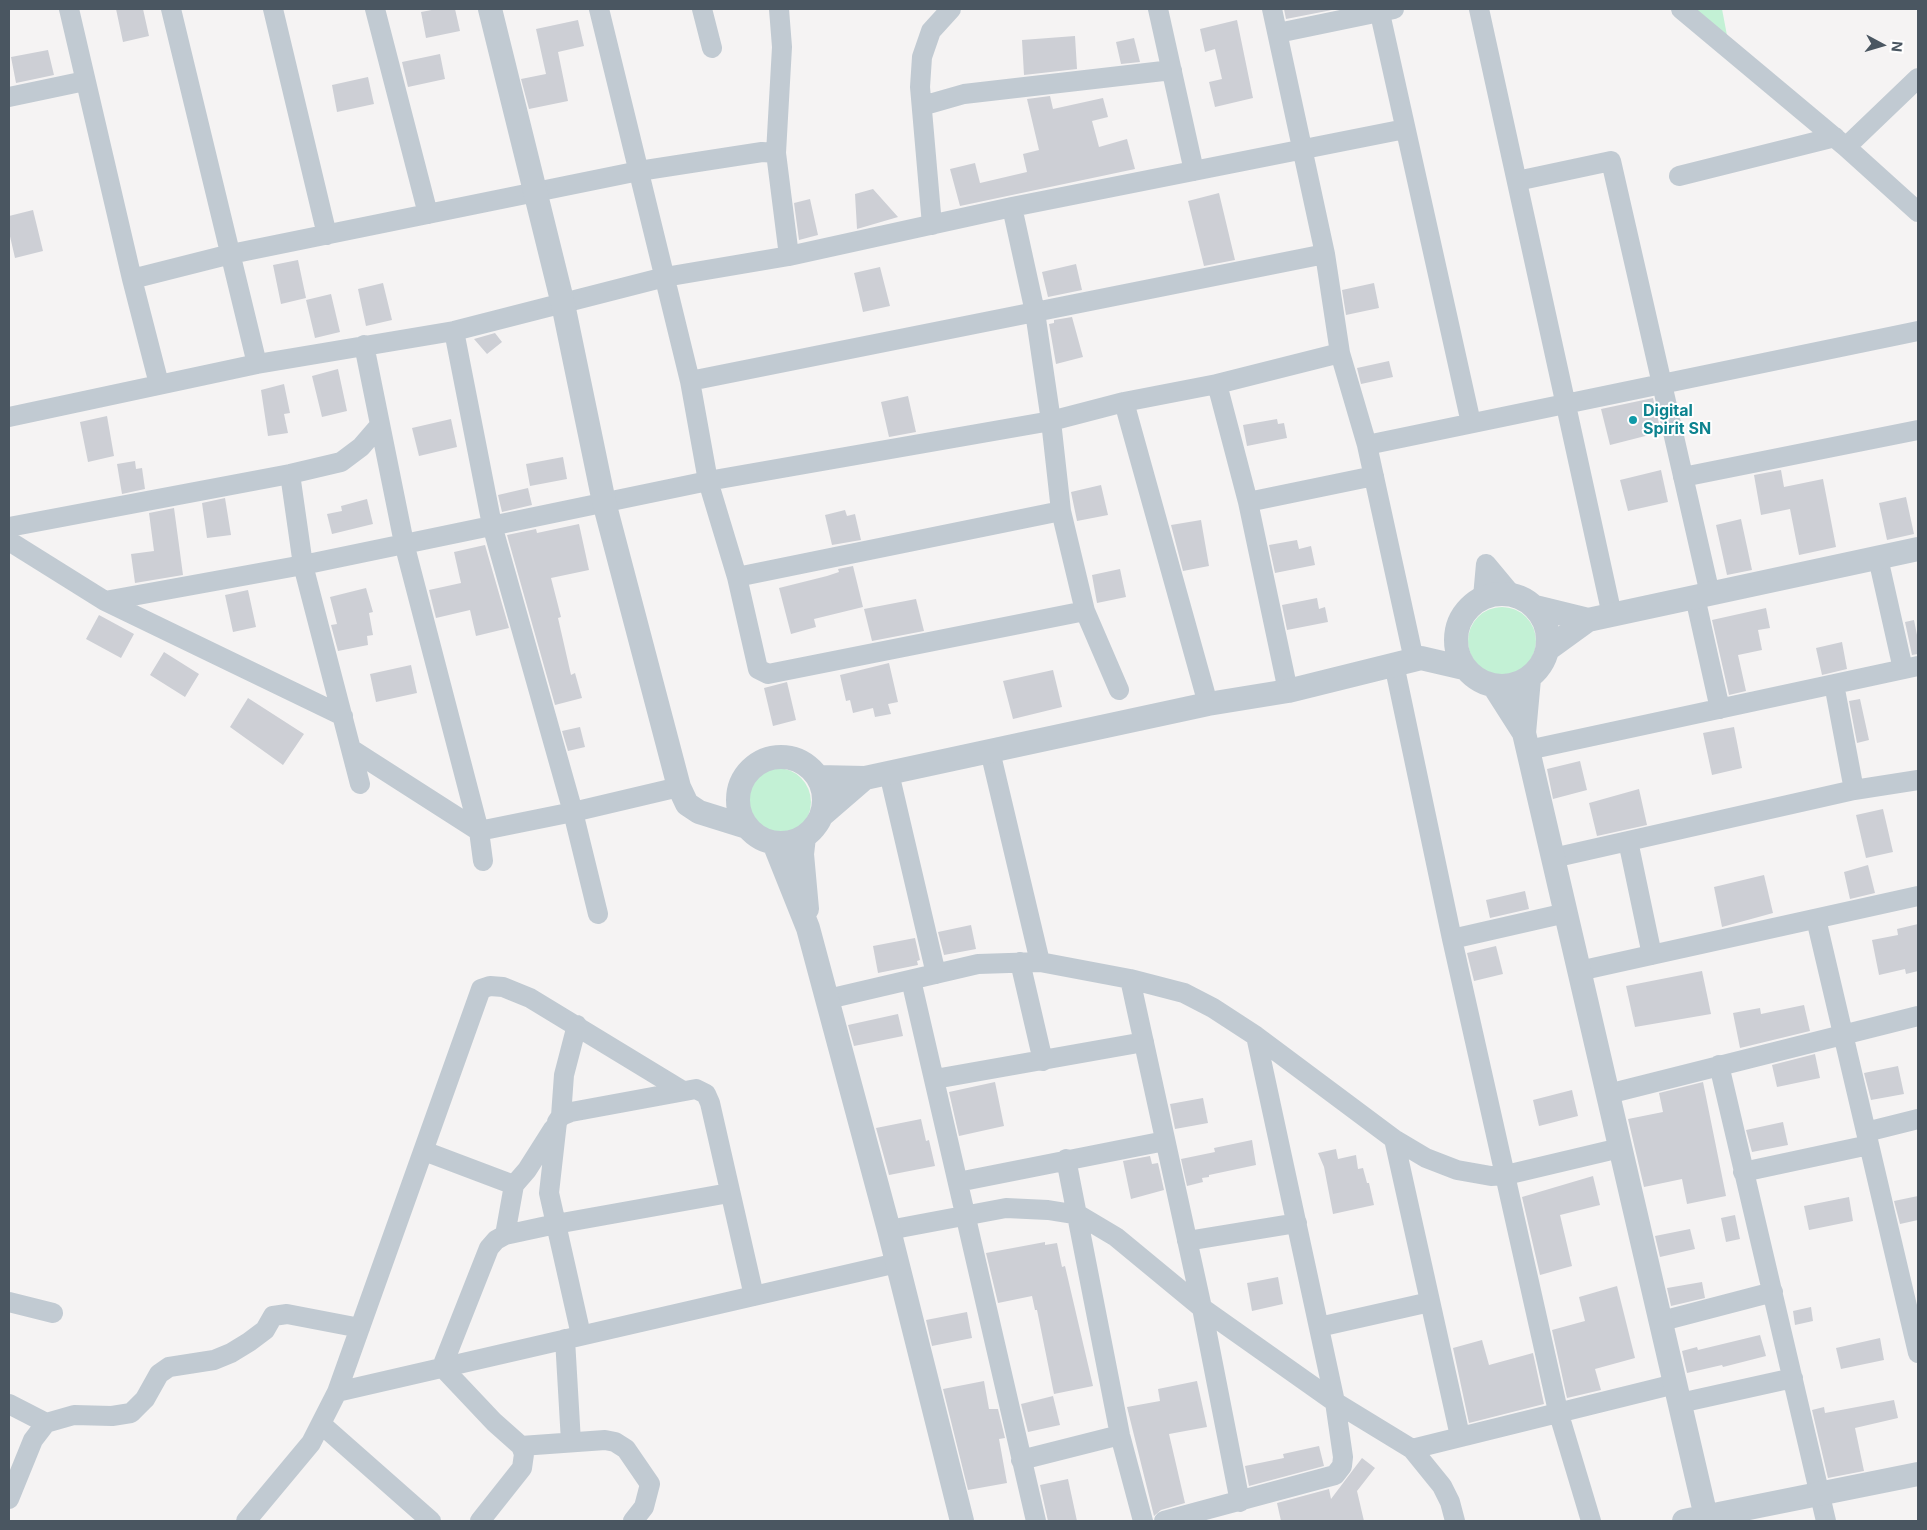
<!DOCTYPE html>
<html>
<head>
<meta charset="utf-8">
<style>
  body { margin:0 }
  #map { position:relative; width:1927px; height:1530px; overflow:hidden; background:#f5f3f3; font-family:Inter,sans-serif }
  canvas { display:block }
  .frame { position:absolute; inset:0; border:10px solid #4a5661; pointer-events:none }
  .north { position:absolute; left:1857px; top:20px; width:50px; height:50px; -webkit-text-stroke:4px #fff; paint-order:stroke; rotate:96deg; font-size:14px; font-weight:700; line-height:20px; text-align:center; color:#4a5661 }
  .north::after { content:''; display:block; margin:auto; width:18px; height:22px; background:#4a5661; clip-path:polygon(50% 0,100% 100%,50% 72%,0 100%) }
</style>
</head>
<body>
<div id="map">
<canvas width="1927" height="1530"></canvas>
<div class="frame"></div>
<div class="north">N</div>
</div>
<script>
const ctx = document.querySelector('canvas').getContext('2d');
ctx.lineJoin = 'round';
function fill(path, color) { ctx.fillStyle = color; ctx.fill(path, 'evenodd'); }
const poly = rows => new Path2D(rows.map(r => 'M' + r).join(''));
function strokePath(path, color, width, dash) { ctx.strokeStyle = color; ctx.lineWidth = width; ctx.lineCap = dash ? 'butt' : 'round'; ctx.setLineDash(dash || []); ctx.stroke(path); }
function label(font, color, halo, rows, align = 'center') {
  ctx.font = font + ' Inter,sans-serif'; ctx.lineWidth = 4; ctx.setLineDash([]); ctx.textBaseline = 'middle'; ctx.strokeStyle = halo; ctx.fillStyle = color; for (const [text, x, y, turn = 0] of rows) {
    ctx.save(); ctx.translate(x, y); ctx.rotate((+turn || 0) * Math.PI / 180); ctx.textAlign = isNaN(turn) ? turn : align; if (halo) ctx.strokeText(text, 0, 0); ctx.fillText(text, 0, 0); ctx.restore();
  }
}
const green = poly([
  [1690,9,1722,9,1729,46],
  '1468 641a34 34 0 1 1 68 0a34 34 0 1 1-68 0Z',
  '743 802a34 34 0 1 1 68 0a34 34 0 1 1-68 0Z'
]);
const building = poly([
  [116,9,143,9,149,36,123,42],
  [437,9,455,9,460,31,426,38,421,12],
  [1284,9,1337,9,1286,19],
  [578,20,584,46,558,52,568,101,529,109,521,79,546,74,536,29],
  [1237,20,1253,98,1215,107,1209,82,1222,79,1215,49,1205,52,1200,29],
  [1075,36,1077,69,1024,75,1022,40],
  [1134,38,1140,62,1121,64,1116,42],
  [48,50,54,75,16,83,11,57],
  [440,54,445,79,408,87,402,62],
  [368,77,374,104,337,112,332,85],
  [1050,96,1053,109,1103,98,1108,117,1092,121,1099,147,1127,139,1135,169,960,206,950,169,975,163,980,183,1027,172,1023,154,1039,150,1027,99],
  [873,189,898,217,857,229,855,194],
  [1219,193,1235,260,1204,266,1188,201],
  [810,199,818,235,799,240,794,203],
  [33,210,43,251,15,258,9,232,9,216],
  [298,260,306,298,281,304,273,265],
  [1076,264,1082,290,1048,297,1042,272],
  [880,267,890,306,863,312,854,273],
  [383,283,392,320,366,326,358,289],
  [1374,283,1379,308,1346,315,1342,290],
  [331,294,340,332,315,338,306,300],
  [1072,317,1083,357,1056,364,1049,324,1054,323,1054,320],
  [495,333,502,342,487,354,474,339],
  [1389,361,1393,377,1361,384,1357,368],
  [338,369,347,411,322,417,312,376],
  [284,384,290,413,284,414,288,433,268,436,261,390],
  [908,396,916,432,889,437,881,402],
  [1653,398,1661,432,1610,445,1601,409],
  [107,416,114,456,88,462,80,422],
  [451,419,457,447,419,456,412,428],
  [1277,419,1278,424,1284,423,1287,438,1247,446,1243,425],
  [563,457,567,479,530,486,526,464],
  [135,461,136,469,142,468,145,489,122,494,117,464],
  [1661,470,1668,502,1628,511,1620,480],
  [1781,470,1784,487,1823,479,1836,547,1799,555,1790,509,1761,515,1754,475],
  [1101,485,1108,515,1077,521,1071,492],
  [528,488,532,505,502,512,498,495],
  [1906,497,1914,534,1887,540,1879,503],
  [225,498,231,535,207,538,202,503],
  [367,499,373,524,332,534,327,514,342,511,341,506],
  [174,508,183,575,135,583,131,554,154,551,149,513],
  [845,510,847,516,855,514,861,540,832,545,825,515],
  [1741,519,1752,570,1727,575,1716,525],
  [1201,520,1209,566,1183,571,1171,525],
  [579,524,589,570,551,578,561,617,558,618,571,675,575,673,582,698,555,705,507,535,536,529,537,533],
  [1297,540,1299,549,1311,546,1315,565,1275,573,1269,545],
  [485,545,509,628,476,636,470,610,436,618,429,590,461,583,454,552],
  [853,566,863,607,814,619,816,627,791,634,779,588,827,576,839,572,838,569],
  [1120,569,1126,597,1097,603,1092,575],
  [366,588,373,612,369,613,373,635,367,636,368,645,338,651,331,625,337,624,330,597],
  [248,590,256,627,233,632,225,595],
  [1317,598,1319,609,1325,607,1328,622,1287,630,1282,605],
  [916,599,924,631,872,641,864,609],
  [1766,608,1770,628,1758,630,1762,650,1738,655,1746,691,1729,695,1712,620],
  [99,615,134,634,121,658,86,639],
  [1914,620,1918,640,1918,654,1912,655,1905,622],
  [1842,642,1847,669,1822,675,1816,648],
  [164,652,199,674,185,697,150,675],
  [889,663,898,702,888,704,891,714,875,717,873,708,853,713,850,700,846,701,840,675],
  [411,665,417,693,376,702,370,674],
  [1053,670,1062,707,1013,719,1003,681],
  [787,682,796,720,773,726,764,688],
  [248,698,304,734,283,765,230,727],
  [1860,699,1869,740,1857,743,1849,701],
  [580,727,585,747,568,751,562,731],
  [1734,727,1742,768,1712,775,1703,733],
  [1580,761,1587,790,1553,799,1547,769],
  [1639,789,1647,825,1597,836,1589,803],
  [1883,809,1893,852,1866,858,1856,815],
  [1868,865,1875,893,1850,899,1844,872],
  [1764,875,1773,913,1722,927,1714,887],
  [1525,891,1529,909,1490,918,1486,900],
  [1918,924,1918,971,1906,974,1905,969,1879,975,1872,940,1898,935,1897,929],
  [971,925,976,949,944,955,938,932],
  [915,938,920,960,917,961,918,965,878,973,873,946],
  [1496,946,1503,974,1474,981,1467,953],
  [1702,971,1711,1014,1635,1027,1626,986],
  [1804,1005,1810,1031,1740,1048,1733,1013,1760,1008,1761,1014],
  [898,1014,903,1036,854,1046,848,1025],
  [1815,1054,1820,1078,1777,1087,1772,1065],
  [1898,1066,1904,1094,1871,1100,1864,1073],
  [995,1082,1004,1126,959,1136,949,1092],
  [1703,1082,1726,1196,1687,1204,1682,1179,1644,1187,1628,1119,1663,1112,1659,1093],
  [1572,1090,1578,1116,1539,1126,1533,1100],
  [1203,1098,1208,1123,1175,1129,1170,1104],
  [921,1119,926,1141,929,1140,935,1166,889,1175,876,1128],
  [1783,1122,1788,1145,1752,1152,1746,1130],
  [1252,1140,1256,1165,1209,1175,1209,1177,1202,1178,1203,1182,1187,1186,1181,1159,1215,1152,1214,1148],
  [1336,1149,1338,1159,1356,1155,1358,1169,1363,1168,1367,1183,1369,1183,1374,1205,1333,1214,1324,1167,1318,1153],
  [1150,1156,1152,1164,1158,1163,1164,1190,1131,1199,1123,1161],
  [1593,1176,1600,1205,1560,1215,1572,1266,1540,1275,1522,1197],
  [1918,1196,1918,1220,1900,1224,1894,1201],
  [1849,1197,1853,1221,1809,1230,1804,1206],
  [1735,1215,1740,1239,1726,1242,1721,1218],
  [1690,1229,1695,1249,1660,1257,1655,1236],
  [1045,1242,1045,1245,1057,1243,1062,1267,1065,1266,1093,1386,1054,1394,1037,1310,1035,1310,1032,1296,998,1303,986,1253],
  [1278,1277,1283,1304,1252,1311,1247,1283],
  [1702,1282,1705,1298,1671,1306,1667,1288],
  [1617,1286,1635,1358,1595,1369,1601,1390,1567,1398,1552,1330,1585,1321,1579,1297],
  [1811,1307,1813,1321,1795,1325,1793,1311],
  [967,1312,972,1338,932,1346,926,1320],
  [1760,1335,1766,1356,1723,1367,1722,1365,1687,1373,1682,1351,1697,1347,1698,1350],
  [1880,1338,1884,1360,1841,1369,1836,1348],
  [1482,1340,1489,1365,1533,1353,1544,1404,1469,1423,1453,1348],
  [984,1381,989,1409,998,1409,1005,1438,999,1439,1007,1483,968,1490,943,1389],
  [1197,1381,1207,1427,1169,1434,1185,1503,1161,1510,1154,1516,1127,1407,1160,1401,1158,1389],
  [1053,1396,1060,1425,1028,1432,1021,1404],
  [1894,1400,1898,1418,1855,1428,1864,1471,1828,1478,1812,1410,1824,1407,1825,1413],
  [1319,1446,1324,1466,1249,1486,1245,1466,1284,1458,1283,1454],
  [1362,1458,1375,1468,1357,1491,1364,1521,1281,1521,1277,1503,1329,1489,1331,1499],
  [1068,1479,1077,1521,1048,1521,1040,1485]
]);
const minor = poly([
  [69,9,132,279,159,384],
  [171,9,257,364],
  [273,9,327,235],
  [375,9,428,214],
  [599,9,690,381,708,481,737,577,758,669,768,674,1085,611],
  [702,9,712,48],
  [779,9,782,47,776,153,789,256],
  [1158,9,1194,171],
  [1272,9,1325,254,1340,353,1367,445,1414,660],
  [1379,9,1471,423],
  [1479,9,1612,615],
  [1681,9,1846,147,1918,212],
  [1278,33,1394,9],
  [9,97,85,81],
  [922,106,964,94,1172,70],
  [1846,147,1918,78],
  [1679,176,1835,137],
  [1517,181,1611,161,1710,594],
  [1012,207,1035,312,1051,421,1061,511,1085,611,1119,690],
  [932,225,920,87,922,57,931,31,951,9],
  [132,279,231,254,639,171,762,152,776,153],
  [454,331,492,525,573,812,598,914],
  [364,345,404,543,479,831,483,861],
  [690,381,1325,254],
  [1217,384,1248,502,1288,691],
  [1124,402,1208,704],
  [9,417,257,364,454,331,665,277,789,256,1012,207,1405,129],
  [1367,445,1918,331],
  [290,474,303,565,360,784],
  [1683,477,1918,430],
  [1248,502,1374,476],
  [9,527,290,474,341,462,361,447,380,425],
  [9,541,105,601,343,716],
  [1878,558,1903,669],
  [1486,564,1511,594],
  [737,577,1061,511],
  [1483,597,1486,564],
  [1695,597,1720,709],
  [105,601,303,565,708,481,1051,421,1124,402,1217,384,1340,353],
  [1394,664,1452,939,1558,1411,1591,1521],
  [1834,684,1854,790],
  [351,749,479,831,573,812,679,787],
  [1528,750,1918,666],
  [990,751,1040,962],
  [889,773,936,974],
  [1628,841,1652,955],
  [1553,858,1854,790,1918,780],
  [1816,919,1918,1353],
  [1452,939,1566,913],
  [1020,962,1043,1061],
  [1579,971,1918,896],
  [1130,979,1202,1308,1240,1502],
  [911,980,1036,1521],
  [828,999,978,964,1040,962,1130,979,1184,993,1213,1008,1256,1036,1394,1139,1426,1158,1457,1170,1491,1176,1506,1175,1620,1148],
  [1719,1065,1826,1521],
  [935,1079,1144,1042],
  [1608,1094,1918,1016],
  [561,1116,564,1075,577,1025],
  [1866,1132,1918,1119],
  [1394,1139,1460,1436],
  [424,1151,514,1185,505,1235],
  [1066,1159,1120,1435,1143,1521],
  [1743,1172,1869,1145],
  [958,1182,1165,1141],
  [514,1185,527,1170,553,1129],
  [889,1230,1006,1208,1048,1210,1079,1215,1116,1237,1202,1308,1335,1402,1412,1449,1442,1486,1450,1502,1455,1521],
  [1187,1241,1297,1223],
  [9,1302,53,1313],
  [1662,1321,1773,1292],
  [1319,1327,1430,1302],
  [581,1335,549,1193,557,1122,561,1116,571,1112,696,1089,706,1094,710,1103,754,1296],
  [565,1339,571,1442],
  [337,1392,481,989,490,986,503,987,530,998,683,1091],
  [1680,1403,1793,1378],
  [9,1404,46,1423],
  [321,1424,431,1521],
  [521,1446,605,1440,615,1442,626,1449,650,1484,644,1507,633,1521],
  [1412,1449,1675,1384],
  [1021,1460,1120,1435],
  [9,1499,33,1440,46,1423,74,1415,112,1416,131,1413,145,1399,159,1374,169,1367,214,1360,231,1353,249,1342,265,1330,273,1316,287,1314,360,1328],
  [246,1521,311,1443,337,1392,897,1263],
  [480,1521,522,1468,524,1454,521,1446,494,1422,442,1367,489,1248,496,1240,505,1235,556,1224,729,1193],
  [1164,1521,1335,1475,1342,1466,1343,1457,1335,1402,1256,1036]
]);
const tertiary = poly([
  [490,9,563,304,604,502,679,787,687,804,699,812,747,827],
  '1456 640a46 46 0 1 1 92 0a46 46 0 1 1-92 0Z',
  [1535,607,1588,620],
  [1548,649,1588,620,1918,549],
  [1529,679,1524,733,1707,1521],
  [1494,686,1524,733],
  '738 800a43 43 0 1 1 86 0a43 43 0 1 1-86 0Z',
  [818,777,865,778,1208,704,1288,691,1421,658,1464,668],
  [821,816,865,778],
  [804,837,802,854,807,909],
  [774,843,808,928,889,1230,962,1521],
  [1684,1521,1918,1474]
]);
const markers = [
  [1633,420,5,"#0f9aa8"]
];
const cultureNames = [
  ["Digital",1643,411],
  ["Spirit SN",1643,429]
];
fill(green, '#c3f1d5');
fill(building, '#cdcfd5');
strokePath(minor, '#c1cad2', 20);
strokePath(tertiary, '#c1cad2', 24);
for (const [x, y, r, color] of markers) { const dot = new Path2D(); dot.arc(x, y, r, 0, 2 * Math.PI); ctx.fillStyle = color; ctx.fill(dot); strokePath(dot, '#fff', 2); }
label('bold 16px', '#0d838f', '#fff', cultureNames, 'left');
</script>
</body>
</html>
